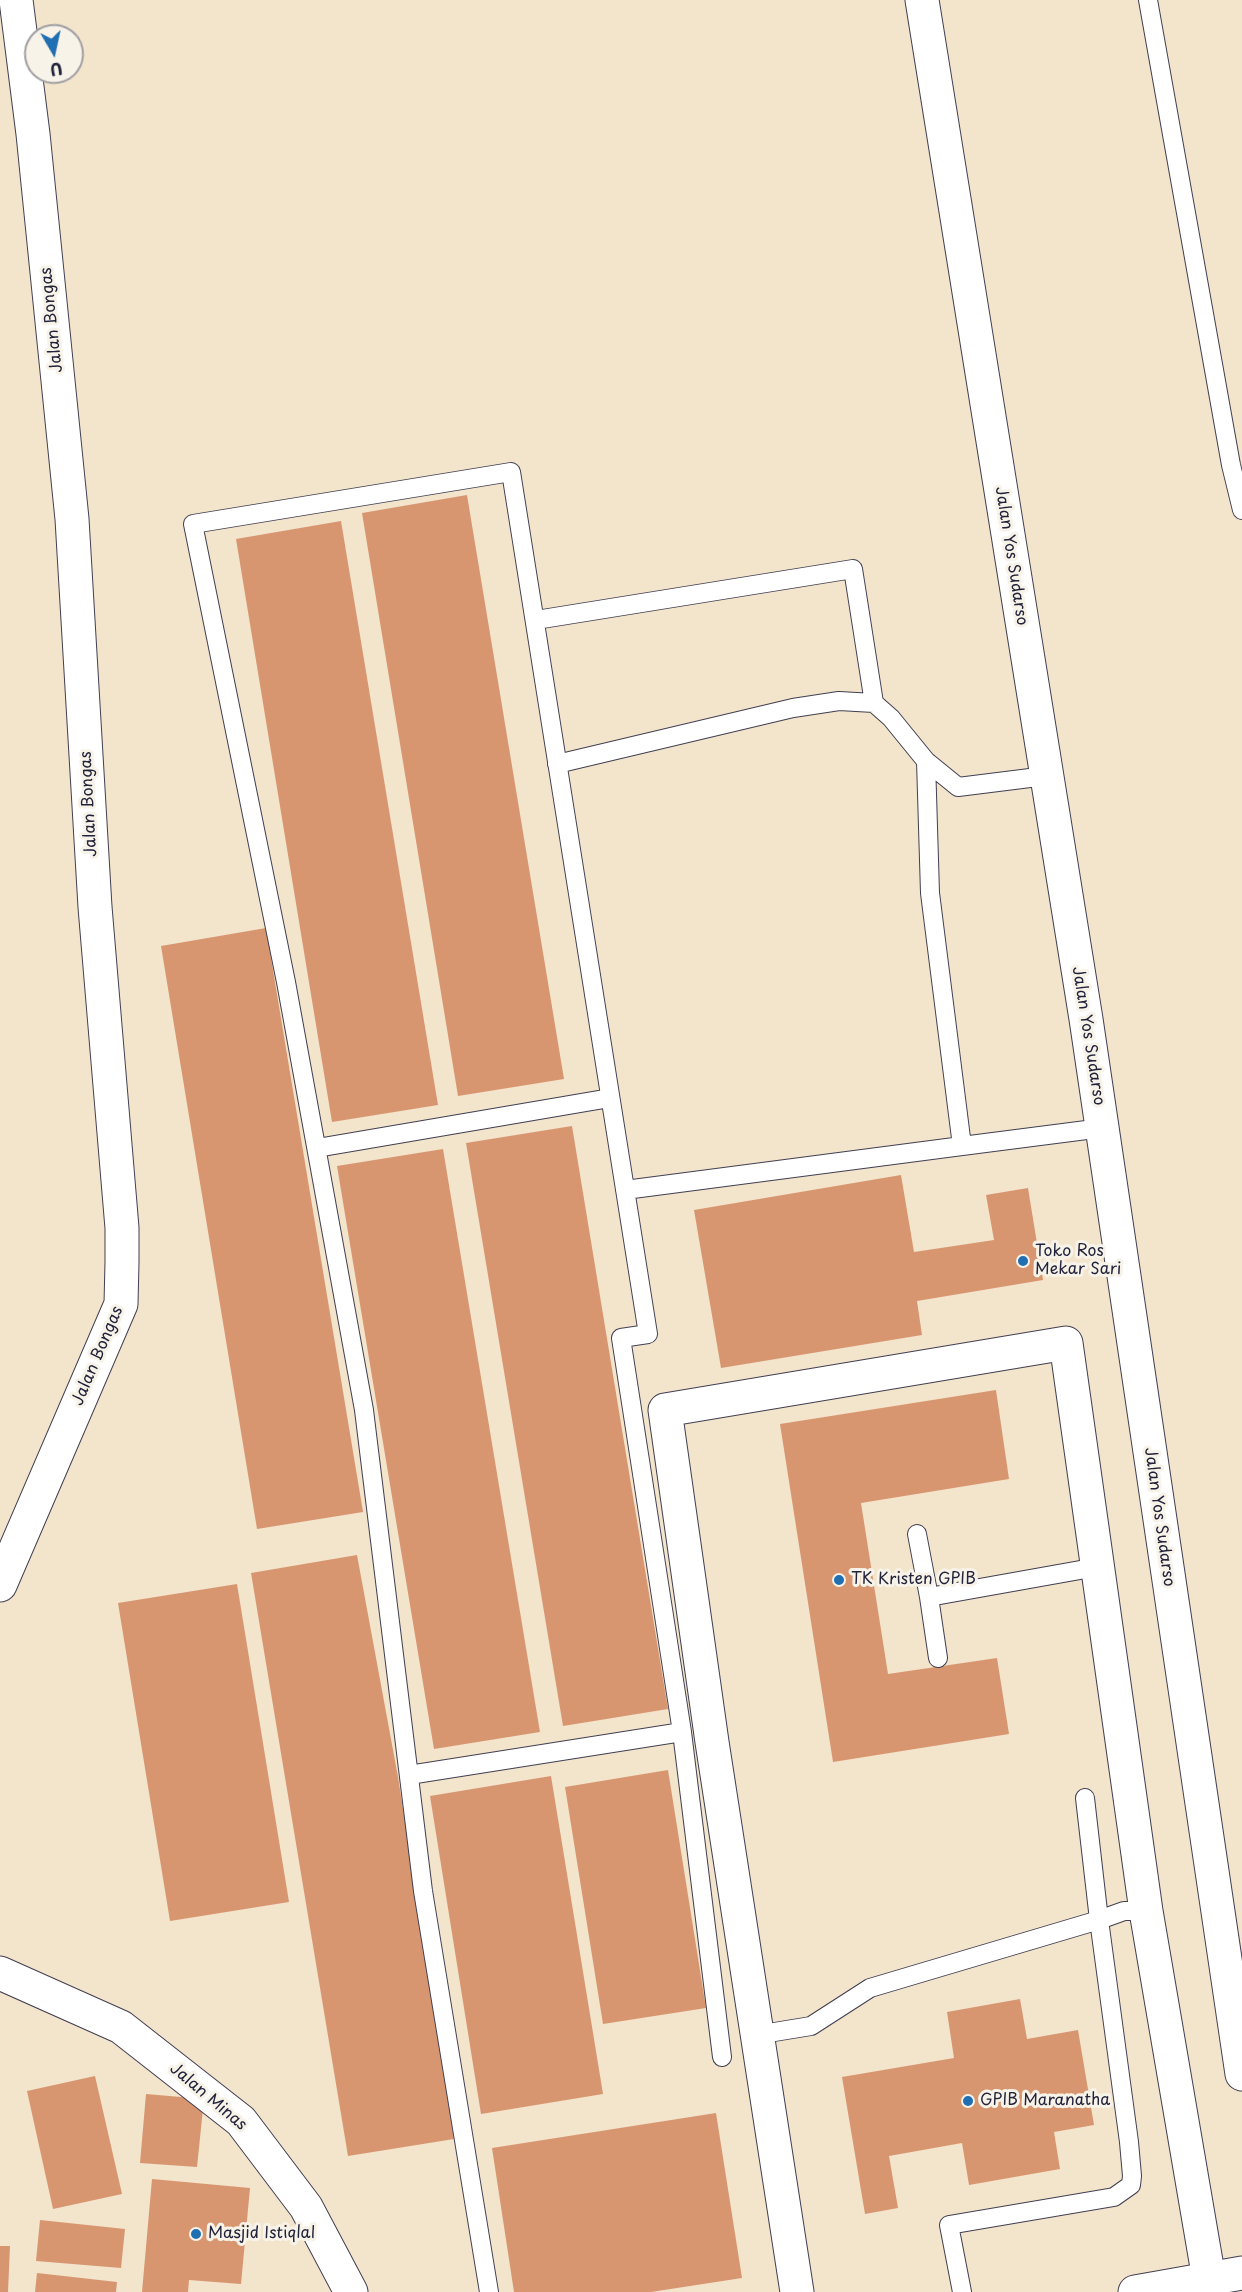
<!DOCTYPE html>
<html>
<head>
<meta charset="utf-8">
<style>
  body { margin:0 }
  #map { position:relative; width:1242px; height:2292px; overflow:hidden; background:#f3e4cc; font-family:"Playpen Sans",sans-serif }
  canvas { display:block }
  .north { position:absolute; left:24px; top:24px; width:60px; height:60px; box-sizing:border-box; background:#f7f3e8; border:2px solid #a29fa3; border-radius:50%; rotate:171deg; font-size:16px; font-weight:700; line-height:24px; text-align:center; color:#22223b }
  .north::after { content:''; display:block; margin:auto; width:21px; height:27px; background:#1f6fb2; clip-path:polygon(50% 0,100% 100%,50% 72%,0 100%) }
</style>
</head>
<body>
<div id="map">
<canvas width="1242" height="2292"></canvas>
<div class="north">U</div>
</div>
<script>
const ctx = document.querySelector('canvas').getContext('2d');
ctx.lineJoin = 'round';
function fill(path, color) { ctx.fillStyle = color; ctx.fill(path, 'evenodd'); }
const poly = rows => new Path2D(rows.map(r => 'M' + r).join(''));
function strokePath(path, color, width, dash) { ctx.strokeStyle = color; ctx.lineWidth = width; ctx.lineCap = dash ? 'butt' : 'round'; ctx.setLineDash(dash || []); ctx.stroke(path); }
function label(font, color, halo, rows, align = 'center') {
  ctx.font = font + ' "Playpen Sans",sans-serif'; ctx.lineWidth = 6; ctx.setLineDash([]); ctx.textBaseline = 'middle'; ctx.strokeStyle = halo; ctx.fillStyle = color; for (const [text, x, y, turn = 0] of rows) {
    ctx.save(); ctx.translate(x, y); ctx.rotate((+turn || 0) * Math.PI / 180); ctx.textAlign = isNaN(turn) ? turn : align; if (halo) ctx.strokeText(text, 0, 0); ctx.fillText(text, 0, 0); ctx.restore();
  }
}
const building = poly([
  [467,495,564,1079,458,1096,362,513],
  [341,521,438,1105,332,1122,236,539],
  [266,928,363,1512,257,1529,161,946],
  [572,1126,668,1709,563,1726,466,1143],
  [443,1149,540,1732,434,1749,337,1166],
  [901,1175,914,1252,994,1240,986,1195,1028,1188,1043,1280,917,1301,922,1335,721,1368,694,1210],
  [996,1390,1009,1479,861,1503,888,1674,997,1658,1009,1734,833,1762,780,1424],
  [357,1555,398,1777,454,2139,348,2156,251,1573],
  [237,1584,289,1902,170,1921,118,1603],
  [668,1770,706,2008,603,2024,565,1787],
  [551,1776,603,2094,481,2114,430,1796],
  [1020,1999,1027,2039,1078,2030,1094,2125,1054,2132,1060,2169,969,2185,962,2143,889,2156,898,2208,865,2214,842,2077,954,2058,947,2012],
  [95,2076,122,2194,53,2209,27,2091],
  [146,2094,204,2099,197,2167,140,2163],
  [716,2113,742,2278,651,2292,514,2292,492,2148],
  [152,2179,250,2188,241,2284,189,2280,188,2292,142,2292],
  [40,2220,125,2229,121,2268,36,2261],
  [0,2246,10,2246,8,2292,0,2292],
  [37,2273,117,2282,116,2292,35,2292]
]);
const lane = poly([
  [1148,0,1231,465,1242,510],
  [536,620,853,569,874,703],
  [557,764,793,708,839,701,874,703,891,718,926,761,958,787,1046,776],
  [962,1146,1102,1128],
  [317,1148,610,1098],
  [625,1190,962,1146,930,893,926,761],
  [917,1534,929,1597],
  [938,1658,929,1597,1097,1567],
  [409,1775,682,1732],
  [756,2035,811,2026,870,1988,1099,1920,1085,1798],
  [489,2292,423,1891,364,1410,286,982,193,524,511,472,648,1334,621,1338,682,1732,722,2057],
  [962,2292,949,2225,1114,2197,1131,2185,1132,2176,1129,2142,1099,1920,1124,1911,1146,1911]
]);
const street = poly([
  [922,0,1086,1019,1242,2074],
  [0,1585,121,1304,122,1262,122,1228,95,907,72,519,33,134,16,0],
  [0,1973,121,2027,241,2121,306,2207,351,2292],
  [797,2292,712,1742,665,1410,1066,1343,1146,1911,1209,2279],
  [1135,2292,1242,2273]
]);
const markers = [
  [1023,1261,6,"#1f6fb2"],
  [839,1580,6,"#1f6fb2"],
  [968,2101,6,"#1f6fb2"],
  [196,2234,6,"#1f6fb2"]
];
const streetNames = [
  ["Jalan Bongas",52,320,-96],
  ["Jalan Yos Sudarso",1011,556,81],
  ["Jalan Bongas",89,804,-93],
  ["Jalan Yos Sudarso",1088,1036,81],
  ["Jalan Bongas",98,1356,-67],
  ["Jalan Yos Sudarso",1159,1517,82],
  ["Jalan Minas",208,2097,40]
];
const poiNames = [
  ["Toko Ros",1035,1252],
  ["Mekar Sari",1035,1270],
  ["TK Kristen GPIB",851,1580],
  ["GPIB Maranatha",980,2101],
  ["Masjid Istiqlal",208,2234]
];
fill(building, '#d89670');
strokePath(lane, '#413f51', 20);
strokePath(street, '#413f51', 35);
strokePath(lane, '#fff', 18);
strokePath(street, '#fff', 33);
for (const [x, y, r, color] of markers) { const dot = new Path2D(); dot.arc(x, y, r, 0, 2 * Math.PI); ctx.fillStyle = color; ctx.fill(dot); strokePath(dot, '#f7f3e8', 2); }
label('16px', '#22223b', '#f7f3e8', streetNames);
label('16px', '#22223b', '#f7f3e8', poiNames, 'left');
</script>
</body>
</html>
